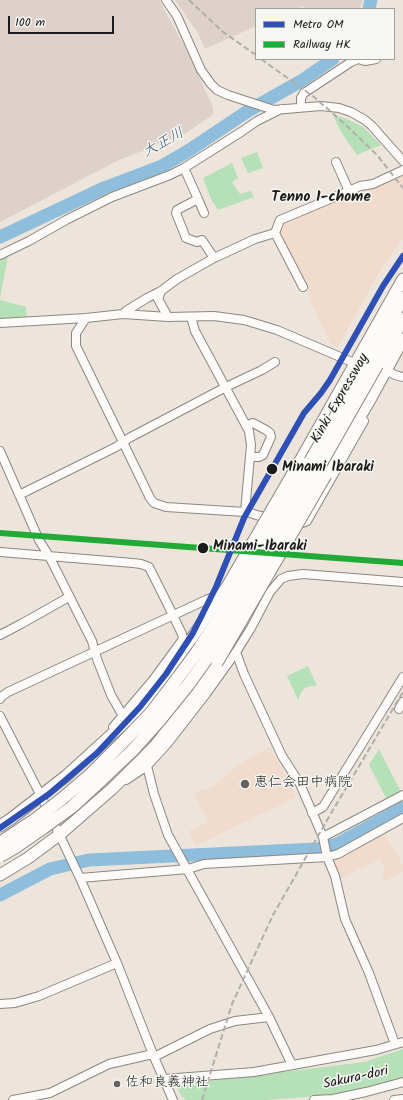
<!DOCTYPE html>
<html>
<head>
<meta charset="utf-8">
<style>
  body { margin:0 }
  #map { position:relative; width:403px; height:1100px; overflow:hidden; background:#ede5db; font-family:Kalam,sans-serif }
  canvas { display:block }
  .legend { position:absolute; left:255px; top:8px; width:140px; height:52px; box-sizing:border-box; background:#f6f6f2; border:1px solid #9f9f9c; margin:0; padding:5px 7px; list-style:none; font-size:12px; color:#1c1c1c }
  .legend li { display:flex; align-items:center; gap:8px; height:20px }
  .legend b { width:20px; border:1px solid #9f9f9c }
  .scale { position:absolute; left:8px; top:16px; width:106px; height:18px; box-sizing:border-box; border:2px solid #1c1c1c; border-top:0; padding-left:5px; font-size:12px; line-height:14px; white-space:nowrap; color:#1c1c1c; -webkit-text-stroke:3px #f6f6f2; paint-order:stroke }
</style>
</head>
<body>
<div id="map">
<canvas width="403" height="1100"></canvas>
<ul class="legend">
<li><b style="height:5px;background:#2e4fb5"></b>Metro OM</li>
<li><b style="height:5px;background:#21ab36"></b>Railway HK</li>
</ul>
<div class="scale">100 m</div>
</div>
<script>
const ctx = document.querySelector('canvas').getContext('2d');
ctx.lineJoin = 'round';
function fill(path, color) { ctx.fillStyle = color; ctx.fill(path, 'evenodd'); }
const poly = rows => new Path2D(rows.map(r => 'M' + r).join(''));
function strokePath(path, color, width, dash) { ctx.strokeStyle = color; ctx.lineWidth = width; ctx.lineCap = dash ? 'butt' : 'round'; ctx.setLineDash(dash || []); ctx.stroke(path); }
function label(font, color, halo, rows, align = 'center') {
  ctx.font = font + ' Kalam,"Klee One",sans-serif'; ctx.lineWidth = 3; ctx.setLineDash([]); ctx.textBaseline = 'middle'; ctx.strokeStyle = halo; ctx.fillStyle = color; for (const [text, x, y, turn = 0] of rows) {
    ctx.save(); ctx.translate(x, y); ctx.rotate((+turn || 0) * Math.PI / 180); ctx.textAlign = isNaN(turn) ? turn : align; if (halo) ctx.strokeText(text, 0, 0); ctx.fillText(text, 0, 0); ctx.restore();
  }
}
const built = poly([
  [403,175,403,239,382,267,338,347,331,345,311,302,305,283,279,233,282,223,351,194,374,188],
  [270,747,290,783,296,797,204,842,195,845,189,831,208,822,194,793,214,786,238,765],
  [385,834,403,865,403,872,382,882,385,868,380,859,339,879,332,866,334,860]
]);
const industrial = poly([
  [0,0,159,0,185,47,213,107,213,115,184,134,117,161,0,222],
  [175,0,362,0,363,2,359,9,305,9,303,6,296,9,256,9,256,26,205,49,198,33]
]);
const green = poly([
  [333,115,347,119,363,127,381,145,357,155,341,132],
  [257,152,263,168,248,173,241,158],
  [232,163,238,178,232,182,240,194,251,191,254,197,218,210,211,199,203,178],
  [8,256,0,298,0,258],
  [0,300,26,307,27,319,0,318],
  [308,666,317,686,311,686,305,688,301,692,298,700,287,676],
  [379,749,401,792,387,800,369,765],
  [403,1049,403,1078,335,1095,266,1100,186,1100,180,1094,176,1085,364,1062]
]);
const river = poly([
  [369,9,371,0],
  [0,237,104,188,162,166,188,151,248,111,301,81,333,59],
  [0,895,50,869,89,860,317,849,337,844,403,808]
]);
const minor = poly([
  [166,0,177,16,201,70,211,84,217,90,228,95,274,110,321,106,339,108,351,112,365,120,372,126,403,161],
  [358,59,365,61,376,59],
  [301,107,301,98,304,93,351,62,358,59],
  [336,162,349,191],
  [184,168,198,199,177,210,176,213,186,238,197,242,202,240,214,258],
  [198,199,204,213],
  [275,233,303,287],
  [0,255,29,241,66,220,112,197,170,175,184,168,241,132,257,121,281,109],
  [161,291,158,299,168,317],
  [123,314,126,311,147,298,161,291,177,279,214,258,255,239,275,233,280,220,349,191,360,186,373,184,403,170],
  [86,318,76,333,76,346,120,436,150,498,154,503,166,507,245,512,251,445,249,431,195,331,191,317],
  [0,323,86,318,123,314,168,317,214,316,244,320,277,330,352,362],
  [385,374,386,370,395,375,403,377],
  [247,425,253,423,266,430,270,433,271,437,263,455,259,457,250,457],
  [0,451,39,540,49,556,92,641,97,659,111,695,123,716],
  [19,495,116,447,129,438,226,387,262,370,275,362],
  [245,512,251,513,256,515,271,518],
  [294,521,302,523,305,522,307,521,364,421],
  [0,552,133,563,141,564,149,567,166,601,182,634,183,639,153,680,113,727],
  [0,635,21,624,69,597],
  [236,652,244,674,282,756,300,784,323,837,327,857,335,876,345,919,369,973,395,1044],
  [0,699,1,697,8,692,208,599,214,597,223,599],
  [399,709,403,702],
  [0,716,41,796,80,878,117,963,154,1057,173,1100],
  [147,766,154,794,168,835,269,1017,292,1065],
  [126,780,147,766,168,743,206,694,236,652,251,628,270,592,281,579,288,576,303,574,403,582],
  [312,813,323,807,403,677],
  [323,837,403,795],
  [80,878,188,869,204,864,327,857,338,854,403,818],
  [0,1004,15,1003,39,996,117,963],
  [154,1057,210,1029,235,1021,269,1017],
  [164,1079,254,1072,376,1050,403,1042],
  [13,1100,50,1093,109,1064,153,1054],
  [314,1100,333,1099,366,1092,403,1082],
  [394,1100,403,1099]
]);
const major = poly([
  [300,461,403,279],
  [326,475,371,398,403,339],
  [0,826,12,818,66,776,143,706,178,660,192,638],
  [0,875,28,858,59,835,113,788,155,746,200,687,217,663]
]);
const highway = poly([
  [368,360,403,298],
  [377,365,403,319]
]);
const rail = poly([
  [189,0,223,32,256,55],
  [261,59,314,97,345,124,377,155,403,188],
  [202,1100,232,1004,273,915,330,815,403,692]
]);
const majorBridge = poly([
  [192,638,228,585,300,461],
  [217,663,326,475]
]);
const highwayBridge = poly([
  [0,843,36,819,63,798,91,774,123,742,151,713,174,683,197,652,237,590,368,360],
  [0,856,14,848,43,828,72,807,99,782,132,751,159,721,188,685,206,660,246,595,377,365]
]);
const rail1 = poly([
  [0,533,403,563]
]);
const metro1 = poly([
  [0,828,49,794,97,753,140,707,166,674,193,633,216,587,244,518,304,413,321,393,330,380,383,286,403,256]
]);
const markers = [
  [272,469,6,"#1c1c1c"],
  [203,548,6,"#1c1c1c"],
  [245,784,5,"#65625f"],
  [117,1084,4,"#65625f"]
];
const streetNames = [
  ["Kinki Expressway",341,399,-60],
  ["Sakura-dori",356,1079,-12]
];
const stopNames = [
  ["Minami Ibaraki",282,469],
  ["Minami-Ibaraki",213,548]
];
const poiNames = [
  ["恵仁会田中病院",254,784],
  ["佐和良義神社",125,1084]
];
const waterNames = [
  ["大正川",164,144,-29]
];
const neighbourhoodNames = [
  ["Tenno 1-chome",321,198]
];
fill(built, '#f1dbcc');
fill(industrial, '#ddd1ca');
fill(green, '#b5e0b8');
strokePath(river, '#8fbedc', 13);
strokePath(minor, '#8b8782', 10);
strokePath(major, '#8b8782', 13);
strokePath(highway, '#8b8782', 14);
strokePath(minor, '#fcfbfa', 8);
strokePath(major, '#fcfbfa', 11);
strokePath(highway, '#fcfbfa', 12);
strokePath(rail, '#afaeac', 2, [6, 3]);
strokePath(majorBridge, '#8b8782', 13, []);
strokePath(highwayBridge, '#8b8782', 14, []);
strokePath(majorBridge, '#fcfbfa', 11);
strokePath(highwayBridge, '#fcfbfa', 12);
strokePath(rail1, '#21ab36', 6);
strokePath(metro1, '#2e4fb5', 6);
for (const [x, y, r, color] of markers) { const dot = new Path2D(); dot.arc(x, y, r, 0, 2 * Math.PI); ctx.fillStyle = color; ctx.fill(dot); strokePath(dot, '#f6f6f2', 1.5); }
label('14px', '#1c1c1c', '#f6f6f2', streetNames);
label('bold 14px', '#1c1c1c', '#f6f6f2', stopNames, 'left');
label('14px', '#1c1c1c', '#f6f6f2', poiNames, 'left');
label('italic 15px', '#3a5669', '#f6f6f2', waterNames);
label('bold 15px', '#1c1c1c', '#f6f6f2', neighbourhoodNames);
</script>
</body>
</html>
